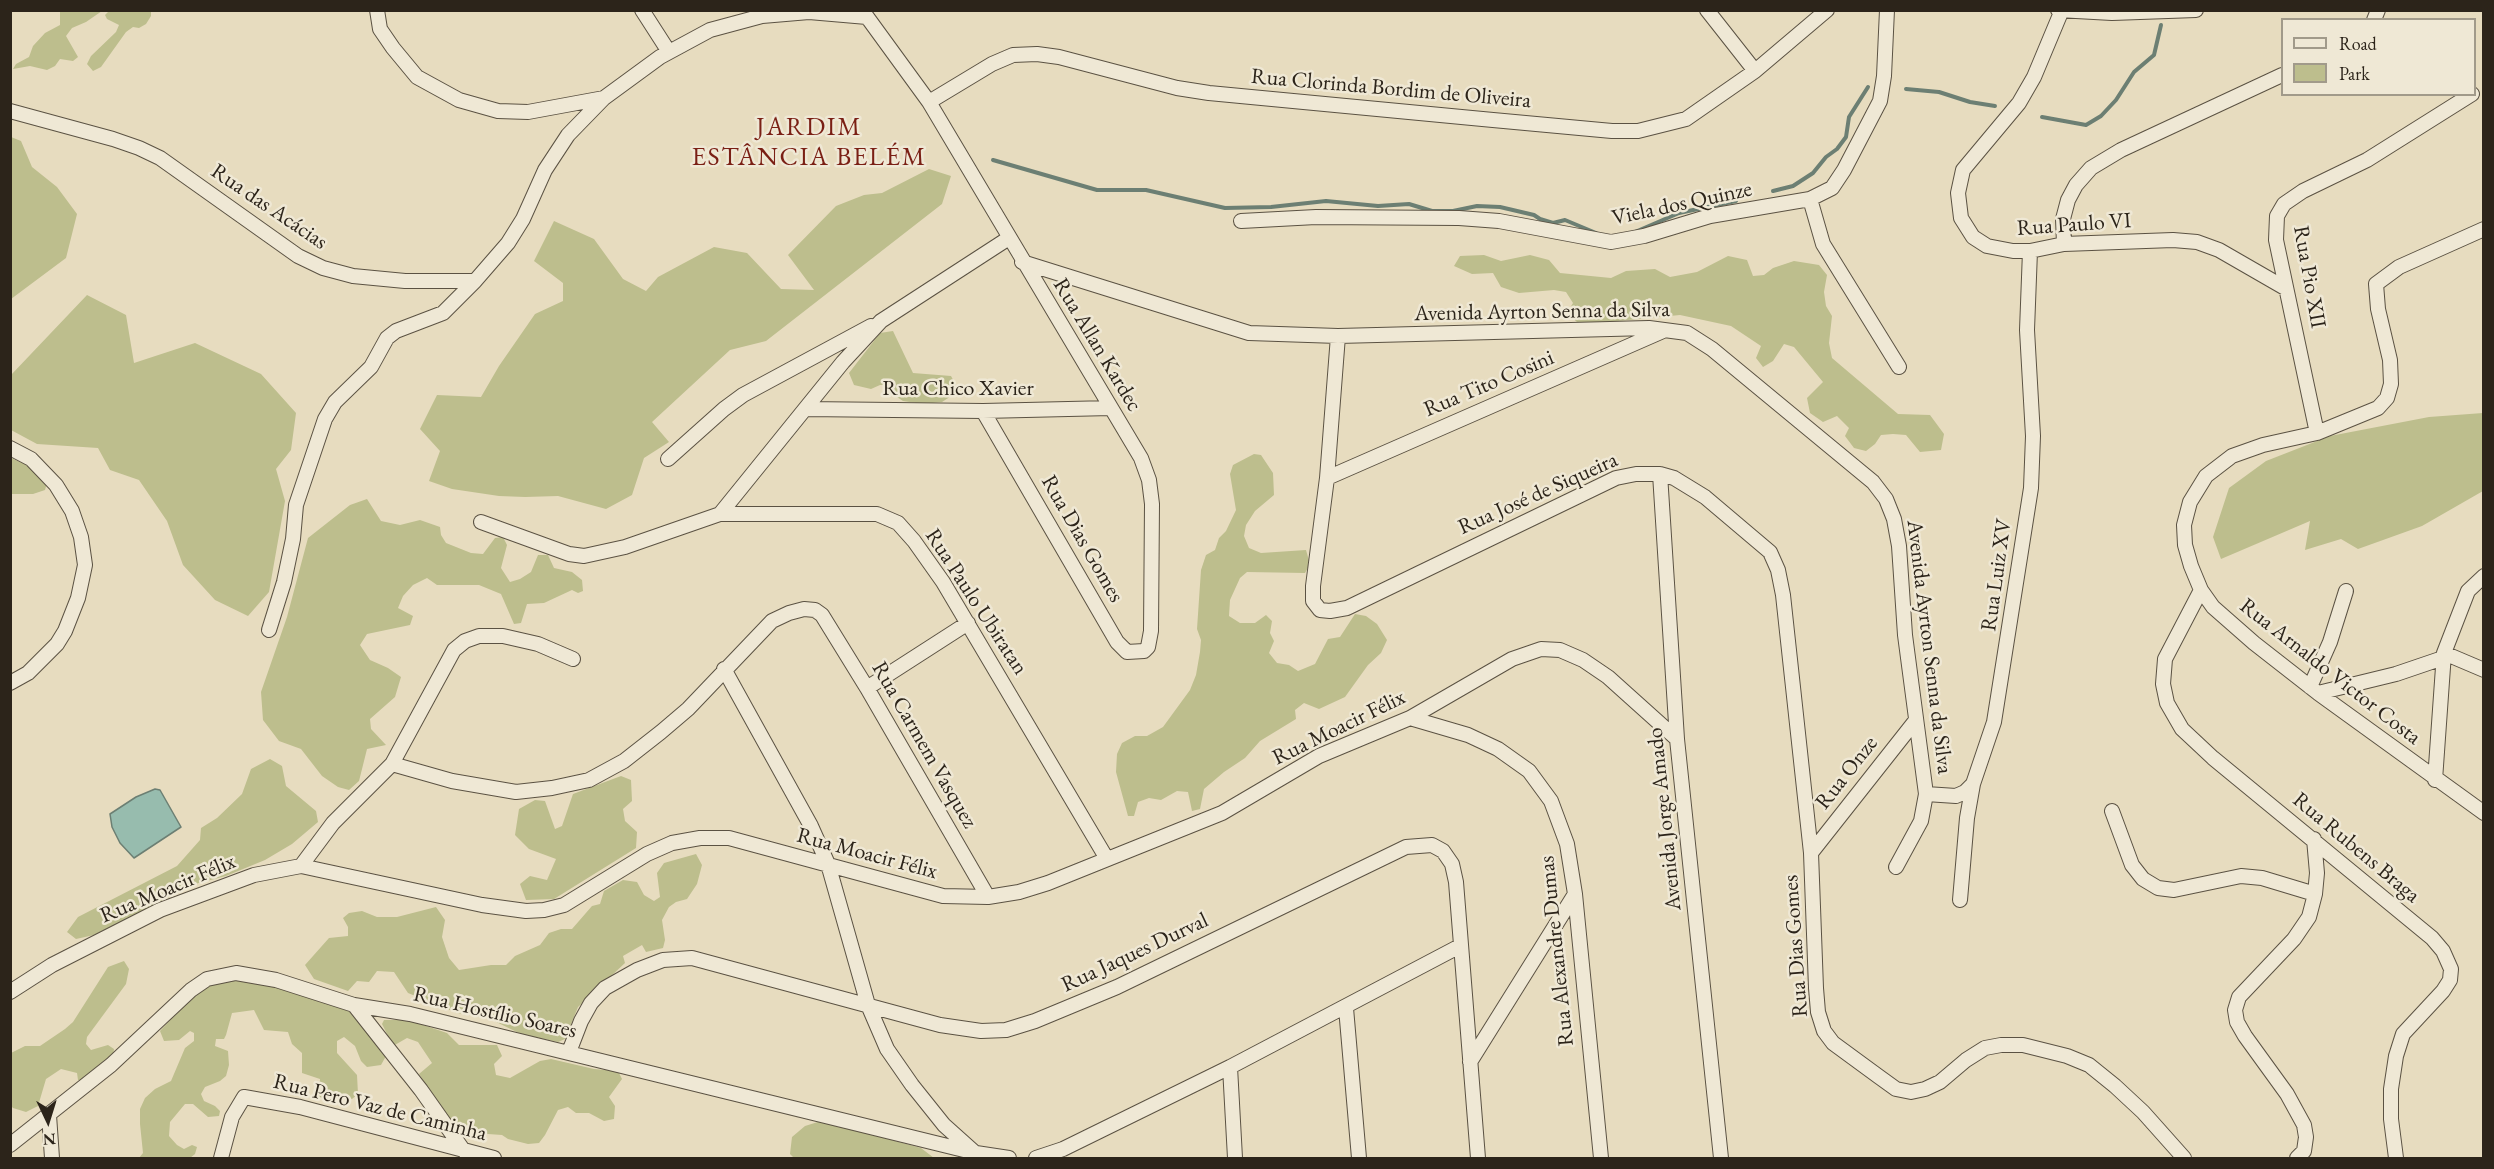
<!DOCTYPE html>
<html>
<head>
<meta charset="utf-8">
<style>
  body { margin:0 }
  #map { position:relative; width:2494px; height:1169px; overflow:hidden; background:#e7dcbf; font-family:"EB Garamond",serif }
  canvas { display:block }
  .frame { position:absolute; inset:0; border:12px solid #2c241a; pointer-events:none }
  .legend { position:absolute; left:2281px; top:18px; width:195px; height:78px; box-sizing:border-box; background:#efe8d5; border:2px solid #a19a8a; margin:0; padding:8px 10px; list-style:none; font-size:18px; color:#2c241a }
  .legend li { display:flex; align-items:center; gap:12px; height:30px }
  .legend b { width:30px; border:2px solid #a19a8a }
  .north { position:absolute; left:18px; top:1091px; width:60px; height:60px; -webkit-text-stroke:4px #efe8d5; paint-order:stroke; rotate:176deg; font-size:16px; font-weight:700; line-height:24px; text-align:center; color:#2c241a }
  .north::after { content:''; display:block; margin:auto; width:21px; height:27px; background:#2c241a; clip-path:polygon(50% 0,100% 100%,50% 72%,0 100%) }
</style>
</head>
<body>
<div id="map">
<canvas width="2494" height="1169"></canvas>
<div class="frame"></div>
<ul class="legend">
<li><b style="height:8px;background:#efe8d5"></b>Road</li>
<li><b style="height:16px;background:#bdbe8d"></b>Park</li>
</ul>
<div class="north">N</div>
</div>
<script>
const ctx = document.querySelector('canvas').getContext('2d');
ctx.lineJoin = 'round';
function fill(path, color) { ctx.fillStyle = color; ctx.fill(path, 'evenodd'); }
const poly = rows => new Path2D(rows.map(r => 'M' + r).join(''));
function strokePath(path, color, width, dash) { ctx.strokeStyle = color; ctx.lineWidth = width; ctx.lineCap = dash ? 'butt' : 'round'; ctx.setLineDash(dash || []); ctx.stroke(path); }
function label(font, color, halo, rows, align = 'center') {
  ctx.font = font + ' "EB Garamond",serif'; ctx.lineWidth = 5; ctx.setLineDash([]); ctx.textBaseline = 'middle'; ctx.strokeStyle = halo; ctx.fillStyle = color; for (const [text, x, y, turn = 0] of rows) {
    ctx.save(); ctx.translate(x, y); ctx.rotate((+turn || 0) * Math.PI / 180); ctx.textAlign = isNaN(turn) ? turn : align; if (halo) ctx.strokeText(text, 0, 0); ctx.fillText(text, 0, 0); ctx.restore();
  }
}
const green = poly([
  [60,11,102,11,86,22,72,28,66,36,78,57,73,61,60,59,55,66,47,70,30,66,13,69,16,64,29,57,33,46,45,33,60,25],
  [109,11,151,11,151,16,146,24,139,28,133,27,126,32,101,67,93,71,87,64,91,56,116,32,119,25,107,19,105,15],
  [11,137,21,141,32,167,57,187,77,214,66,258,11,299],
  [929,169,951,176,942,204,766,341,730,350,652,422,669,442,644,458,632,495,606,509,558,496,525,497,499,496,452,489,429,481,440,451,420,429,437,395,481,397,499,366,535,314,563,301,563,283,534,261,554,221,594,239,623,279,646,291,658,277,714,247,747,253,781,289,814,290,788,255,836,206,864,195,882,193],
  [1484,255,1501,261,1530,255,1549,260,1560,273,1611,278,1626,271,1655,269,1670,277,1697,272,1728,256,1747,260,1753,276,1764,275,1773,268,1794,261,1819,265,1827,275,1824,292,1826,306,1832,316,1829,343,1832,358,1898,414,1930,415,1944,434,1941,450,1920,452,1906,435,1893,434,1881,435,1875,444,1866,451,1854,448,1845,436,1849,428,1837,416,1823,422,1810,413,1807,398,1823,382,1794,347,1784,344,1773,361,1763,367,1756,358,1761,346,1731,326,1680,315,1607,322,1577,322,1567,313,1573,303,1566,292,1554,290,1519,293,1501,287,1493,273,1472,274,1454,266,1460,256],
  [87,295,126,315,134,363,195,343,261,374,296,413,291,450,276,469,285,501,269,592,248,616,215,600,183,565,167,521,139,480,110,470,98,448,37,444,11,430,11,375],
  [893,331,913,373,951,376,959,391,942,402,923,404,903,401,891,393,888,385,880,385,871,389,854,385,849,373,880,333],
  [2483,413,2483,491,2422,526,2358,549,2341,539,2305,550,2310,521,2221,559,2213,537,2229,488,2266,461,2330,436,2429,417],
  [1254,454,1261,455,1273,473,1274,495,1255,511,1246,525,1244,536,1249,548,1261,553,1306,550,1310,564,1305,573,1247,572,1240,578,1230,600,1229,616,1240,623,1255,623,1266,615,1272,621,1270,633,1274,641,1269,653,1277,663,1289,665,1298,671,1315,664,1328,639,1340,637,1355,614,1366,616,1377,624,1387,640,1381,653,1368,665,1345,697,1319,709,1304,703,1295,710,1296,719,1260,741,1245,758,1224,772,1204,789,1200,809,1192,811,1188,792,1177,791,1161,800,1149,798,1138,802,1134,816,1128,816,1116,772,1117,754,1122,743,1135,736,1147,736,1163,727,1190,690,1196,675,1200,652,1201,640,1197,629,1201,570,1206,555,1215,550,1219,538,1226,531,1236,510,1230,474,1233,465],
  [11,458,36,469,47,483,45,490,33,494,11,494],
  [367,499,381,521,400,525,420,520,440,527,441,535,446,543,471,553,483,554,495,538,503,537,507,545,501,568,510,582,520,579,531,572,538,555,548,555,554,568,572,572,582,580,583,591,578,593,572,590,544,603,527,604,521,623,514,624,501,594,479,585,437,585,427,578,413,585,403,596,398,608,413,616,410,625,367,634,360,645,370,660,388,668,401,677,395,697,370,719,371,729,386,745,367,749,359,781,349,790,338,787,322,776,301,749,279,741,263,720,261,692,287,617,308,538,350,505],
  [270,759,282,766,286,786,316,811,318,822,292,844,265,860,226,876,195,884,94,935,76,939,67,932,78,917,177,866,200,840,201,828,217,818,242,794,251,769],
  [621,776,631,780,632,801,623,809,625,821,637,832,636,848,554,899,526,900,520,884,530,876,547,880,556,859,529,849,515,835,519,809,535,800,545,801,555,829,562,826,573,794],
  [696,854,702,865,697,884,687,899,676,902,669,907,662,920,665,940,663,948,646,952,642,945,623,956,625,963,578,1007,565,1039,558,1042,521,1034,488,1018,457,1013,408,993,394,972,377,971,369,982,357,981,348,991,314,979,305,965,329,938,348,936,348,927,343,918,349,913,362,911,377,917,397,917,436,907,445,920,442,937,449,958,459,970,491,965,506,965,515,956,540,945,549,933,561,929,572,929,592,906,600,904,604,891,623,880,637,882,644,895,654,901,660,897,657,873,664,863],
  [124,961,129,969,126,984,87,1037,86,1044,91,1050,108,1045,114,1049,113,1057,85,1080,78,1080,77,1073,61,1069,46,1079,38,1106,26,1112,13,1108,11,1106,11,1053,25,1046,40,1046,65,1029,73,1022,108,967],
  [234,978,282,988,349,1011,386,1056,381,1065,367,1067,361,1061,355,1046,344,1037,337,1041,337,1053,357,1075,358,1094,352,1099,344,1096,328,1100,319,1097,320,1079,302,1073,302,1053,292,1044,288,1032,264,1030,254,1010,232,1013,226,1035,224,1039,216,1039,215,1046,228,1051,229,1065,226,1076,220,1081,205,1087,201,1094,204,1101,215,1106,220,1111,219,1116,208,1117,193,1104,185,1104,170,1122,169,1136,177,1145,184,1149,192,1145,197,1147,195,1154,190,1158,139,1158,143,1153,140,1124,140,1109,145,1098,155,1089,171,1081,185,1048,194,1041,194,1033,190,1031,179,1040,164,1041,160,1031,186,1003,209,986],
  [384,1020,408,1020,447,1033,459,1045,497,1045,502,1056,494,1064,496,1075,510,1078,540,1061,551,1059,594,1069,618,1071,622,1079,609,1097,615,1106,614,1119,604,1121,589,1113,576,1113,568,1107,558,1110,545,1135,539,1143,528,1144,508,1139,502,1135,488,1134,469,1127,453,1125,419,1074,432,1063,418,1042,407,1038,393,1046,382,1024],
  [821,1121,921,1148,934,1158,794,1158,790,1154,792,1137,805,1126]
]);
const water = poly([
  [155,789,160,790,181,827,134,858,120,843,112,827,110,814,136,797,155,789]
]);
const stream = poly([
  [1906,89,1939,92,1970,102,1995,106],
  [2042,117,2086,125,2101,116,2116,100,2134,72,2154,55,2161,25],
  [993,160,1097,190,1146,190,1225,208,1271,207,1326,201,1378,206,1409,204,1432,211,1453,211,1477,206,1500,207,1534,215,1540,219,1553,223,1565,220,1596,233],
  [1773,191,1793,186,1813,173,1826,157,1837,149,1846,137,1849,117,1868,87],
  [1635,232,1679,213,1736,201]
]);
const minor = poly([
  [377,10,380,29,393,48,417,77,459,100,498,111,528,112,604,98],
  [642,10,669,52],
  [862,10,929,102,1141,458,1149,480,1152,504,1151,631,1148,647,1144,651,1127,652,1117,642,983,411],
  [1707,10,1755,71],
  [2058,10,2112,13,2196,10],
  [2062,10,2034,77,2019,103,1963,170,1958,193,1961,218,1973,237,1987,246,2013,251,2030,251,2064,244,2173,240,2197,242,2219,250,2285,288],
  [2374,20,2378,10],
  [929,102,992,64,1013,55,1037,54,1059,57,1177,88,1209,93,1493,120,1612,131,1638,131,1686,119,1755,71,1827,10],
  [10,111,113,139,139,148,160,158,298,256,323,268,353,276,405,281,475,281,508,243,523,219,545,170,568,135,604,98,660,57,710,30,762,16,809,12,867,17],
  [1810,199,1823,244,1899,367],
  [1241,221,1316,217,1459,218,1499,221,1611,242,1644,236,1710,216,1810,199,1832,188,1844,170,1880,101,1884,76,1887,10],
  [2484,229,2399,267,2376,284,2378,309,2390,360,2391,384,2387,398,2378,408,2317,433,2263,445,2232,456,2206,476,2190,502,2184,525,2185,545,2191,566,2201,590,2213,607,2254,643,2318,693,2484,813],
  [2064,244,2063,219,2068,200,2076,185,2091,168,2121,150,2282,75],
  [1022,262,1249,333,1338,336,1649,328,1687,333,1712,349,1873,482,1886,499,1894,519,1899,546,1905,635,1926,794,1921,821,1896,867],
  [1338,336,1327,478,1313,586,1313,601,1320,610,1330,611,1347,608,1616,478,1636,474,1660,474,1674,478,1705,497,1770,552,1778,570,1783,595,1811,853,1816,988,1818,1012,1824,1031,1833,1043,1878,1076,1896,1089,1911,1092,1925,1089,1940,1082,1966,1060,1985,1048,2001,1045,2023,1045,2067,1056,2089,1065,2115,1086,2143,1112,2184,1158],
  [805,409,983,411,1111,408],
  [2317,433,2276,240,2277,216,2284,204,2303,191,2367,160,2472,94],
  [10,448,31,459,56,485,72,511,81,537,85,565,78,598,65,631,57,644,28,673,10,683],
  [668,459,724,409,743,395,871,326],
  [1660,474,1677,739,1721,1158],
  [1327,478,1663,331],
  [720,514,843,362,881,321,1009,238],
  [481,522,569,554,584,556,625,547,720,514,877,514,898,523,914,541,943,582,1107,859],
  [2201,590,2165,659,2163,684,2167,703,2182,729,2213,758,2432,938,2443,951,2451,969,2450,980,2443,991,2403,1034,2396,1056,2391,1089,2391,1119,2396,1158],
  [269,630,284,582,293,539,296,505,325,419,335,402,371,367,387,338,396,331,443,313,475,281],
  [2444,653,2484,670],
  [724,669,811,826,828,864,868,1005,887,1049,912,1085,944,1125,973,1151],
  [2310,687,2330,642,2346,591],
  [867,688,968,623],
  [2318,693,2396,674,2443,658],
  [1410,718,1468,735,1498,749,1529,771,1551,801,1567,844,1575,894,1601,1158],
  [392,764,452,781,516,792,552,788,589,780,624,761,661,732,688,709,772,621,789,613,804,609,815,610,822,615,867,688,988,897],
  [2435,780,2444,653,2468,591,2484,576],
  [1926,794,1956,796,1965,792,1973,784],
  [2112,811,2132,865,2143,879,2158,888,2174,890,2241,876,2262,878,2315,894],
  [1811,853,1916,720],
  [301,866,333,823,392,764,454,650,465,641,479,636,503,636,538,644,573,659],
  [1960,900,1967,818,1973,784,1994,722,2031,488,2033,436,2027,330,2030,251],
  [10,992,52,965,160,910,254,875,301,866,482,905,526,911,544,910,564,905,647,854,672,843,700,838,729,838,943,896,988,897,1019,892,1048,883,1222,813,1319,756,1410,718,1512,659,1541,649,1560,650,1583,660,1608,677,1677,739],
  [354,1005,421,1090,464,1151],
  [1346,1008,1359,1158],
  [569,1052,581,1021,591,1003,605,988,637,970,663,960,692,958,940,1025,981,1031,1006,1030,1035,1021,1117,987,1406,847,1432,845,1443,851,1452,864,1456,882,1478,1158],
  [1470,1062,1575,894],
  [1230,1067,1235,1158],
  [49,1115,52,1158],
  [10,1145,111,1065,191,990,207,979,236,973,276,980,354,1005,410,1014,976,1153,1009,1158],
  [221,1158,232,1117,244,1097,300,1107,494,1158],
  [1036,1158,1063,1149,1230,1067,1460,946],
  [2297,1158,2304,1151,2306,1137,2304,1125,2287,1094,2245,1036,2237,1022,2235,1010,2239,997,2294,939,2309,917,2315,894,2317,873,2314,839]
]);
const streetNames = [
  ["Rua Clorinda Bordim de Oliveira",1391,89,5],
  ["Viela dos Quinze",1682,204,-12],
  ["Rua das Acácias",269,207,34],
  ["Rua Paulo VI",2074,225,-4],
  ["Rua Pio XII",2309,277,80],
  ["Avenida Ayrton Senna da Silva",1542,312,-1],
  ["Rua Allan Kardec",1097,345,59],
  ["Rua Tito Cosini",1489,384,-23],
  ["Rua Chico Xavier",958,389],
  ["Rua José de Siqueira",1538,494,-24],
  ["Rua Dias Gomes",1082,539,60],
  ["Rua Luiz XV",1997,575,-82],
  ["Rua Paulo Ubiratan",976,602,57],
  ["Avenida Ayrton Senna da Silva",1929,647,83],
  ["Rua Arnaldo Victor Costa",2330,672,38],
  ["Rua Moacir Félix",1339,728,-26],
  ["Rua Carmem Vasquez",924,745,60],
  ["Rua Onze",1847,773,-52],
  ["Avenida Jorge Amado",1665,819,-96],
  ["Rua Rubens Braga",2356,848,40],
  ["Rua Moacir Félix",867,854,15],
  ["Rua Moacir Félix",168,889,-23],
  ["Rua Dias Gomes",1796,946,-94],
  ["Rua Alexandre Dumas",1557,951,-96],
  ["Rua Jaques Durval",1135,953,-25],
  ["Rua Hostílio Soares",495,1013,13],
  ["Rua Pero Vaz de Caminha",380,1108,14]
];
const quarterNames = [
  ["JARDIM",809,128],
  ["ESTÂNCIA BELÉM",809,158]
];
fill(green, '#bdbe8d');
fill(water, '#97bcae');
strokePath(water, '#6c7f73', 1.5);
strokePath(stream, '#6c7f73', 4);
strokePath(minor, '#5b5243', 16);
strokePath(minor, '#efe8d5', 14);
label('22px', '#2c241a', '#efe8d5', streetNames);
ctx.letterSpacing = '1.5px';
label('26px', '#7a1f14', '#efe8d5', quarterNames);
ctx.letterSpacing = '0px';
</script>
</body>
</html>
